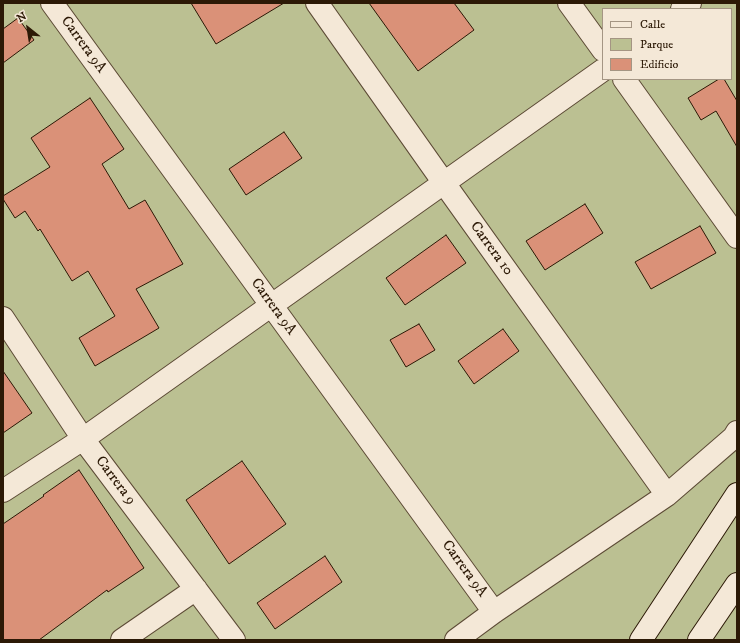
<!DOCTYPE html>
<html>
<head>
<meta charset="utf-8">
<style>
  body { margin:0 }
  #map { position:relative; width:740px; height:643px; overflow:hidden; background:#eedcc2; font-family:"IM FELL DW Pica",serif }
  canvas { display:block }
  .frame { position:absolute; inset:0; border:4px solid #2c1906; pointer-events:none }
  .legend { position:absolute; left:602px; top:8px; width:130px; height:72px; box-sizing:border-box; background:#f4e8d7; border:1px solid #a49583; margin:0; padding:5px 7px; list-style:none; font-size:12px; color:#2c1906 }
  .legend li { display:flex; align-items:center; gap:8px; height:20px }
  .legend b { width:20px; border:1px solid #a49583 }
  .north { position:absolute; left:8px; top:8px; width:40px; height:40px; -webkit-text-stroke:3px #f4e8d7; paint-order:stroke; rotate:330deg; font-size:11px; font-weight:700; line-height:16px; text-align:center; color:#2c1906 }
  .north::after { content:''; display:block; margin:auto; width:14px; height:18px; background:#2c1906; clip-path:polygon(50% 0,100% 100%,50% 72%,0 100%) }
</style>
</head>
<body>
<div id="map">
<canvas width="740" height="643"></canvas>
<div class="frame"></div>
<ul class="legend">
<li><b style="height:5px;background:#f4e8d7"></b>Calle</li>
<li><b style="height:11px;background:#bbc092"></b>Parque</li>
<li><b style="height:11px;background:#da9178"></b>Edificio</li>
</ul>
<div class="north">N</div>
</div>
<script>
const ctx = document.querySelector('canvas').getContext('2d');
ctx.lineJoin = 'round';
function fill(path, color) { ctx.fillStyle = color; ctx.fill(path, 'evenodd'); }
const poly = rows => new Path2D(rows.map(r => 'M' + r).join(''));
function strokePath(path, color, width, dash) { ctx.strokeStyle = color; ctx.lineWidth = width; ctx.lineCap = dash ? 'butt' : 'round'; ctx.setLineDash(dash || []); ctx.stroke(path); }
function label(font, color, halo, rows, align = 'center') {
  ctx.font = font + ' "IM FELL DW Pica",serif'; ctx.lineWidth = 3; ctx.setLineDash([]); ctx.textBaseline = 'middle'; ctx.strokeStyle = halo; ctx.fillStyle = color; for (const [text, x, y, turn = 0] of rows) {
    ctx.save(); ctx.translate(x, y); ctx.rotate((+turn || 0) * Math.PI / 180); ctx.textAlign = isNaN(turn) ? turn : align; if (halo) ctx.strokeText(text, 0, 0); ctx.fillText(text, 0, 0); ctx.restore();
  }
}
const green = poly([
  [3,3,737,3,737,640,3,640],
  [603,9,731,9,731,79,603,79]
]);
const building = poly([
  [191,3,284,3,216,44,191,3],
  [369,3,454,3,474,30,418,71,369,3],
  [18,18,34,40,3,63,3,29,18,18],
  [719,79,724,79,737,101,737,147,716,111,701,120,688,98,719,79],
  [90,98,124,149,102,164,129,209,145,200,183,264,136,289,159,328,95,366,79,338,115,316,88,271,72,281,40,229,38,231,25,211,15,218,3,199,3,196,50,167,31,138,90,98],
  [284,132,302,158,246,195,229,169,284,132],
  [585,204,603,233,545,270,526,241,585,204],
  [700,226,716,253,651,289,635,262,700,226],
  [446,235,466,263,405,305,386,278,446,235],
  [419,324,435,350,406,367,390,340,419,324],
  [503,329,519,351,474,384,458,361,503,329],
  [3,371,32,413,3,433,3,371],
  [242,461,286,524,229,564,186,500,242,461],
  [79,470,144,568,108,592,107,590,39,640,3,640,3,524,44,496,43,495,79,470],
  [325,556,342,582,275,629,257,603,325,556]
]);
const street = poly([
  [52,3,494,612],
  [317,3,444,183,667,495],
  [569,3,603,50],
  [682,9,690,3],
  [624,79,737,237],
  [3,318,83,439,234,640],
  [3,491,83,439,603,70],
  [122,640,196,589],
  [456,640,494,612,667,495,734,437,737,432]
]);
const secondary = poly([
  [641,640,737,494],
  [699,640,737,584]
]);
const streetNames = [
  ["Carrera 9A",83,45,54],
  ["Carrera 10",491,249,54],
  ["Carrera 9A",273,307,54],
  ["Carrera 9",115,481,53],
  ["Carrera 9A",464,569,54]
];
fill(green, '#bbc092');
fill(building, '#da9178');
strokePath(building, '#2c1906', 1);
strokePath(street, '#5c4a35', 24);
strokePath(secondary, '#2c1906', 24);
strokePath(street, '#f4e8d7', 22);
strokePath(secondary, '#f4e8d7', 22);
label('15px', '#2c1906', '#f4e8d7', streetNames);
</script>
</body>
</html>
